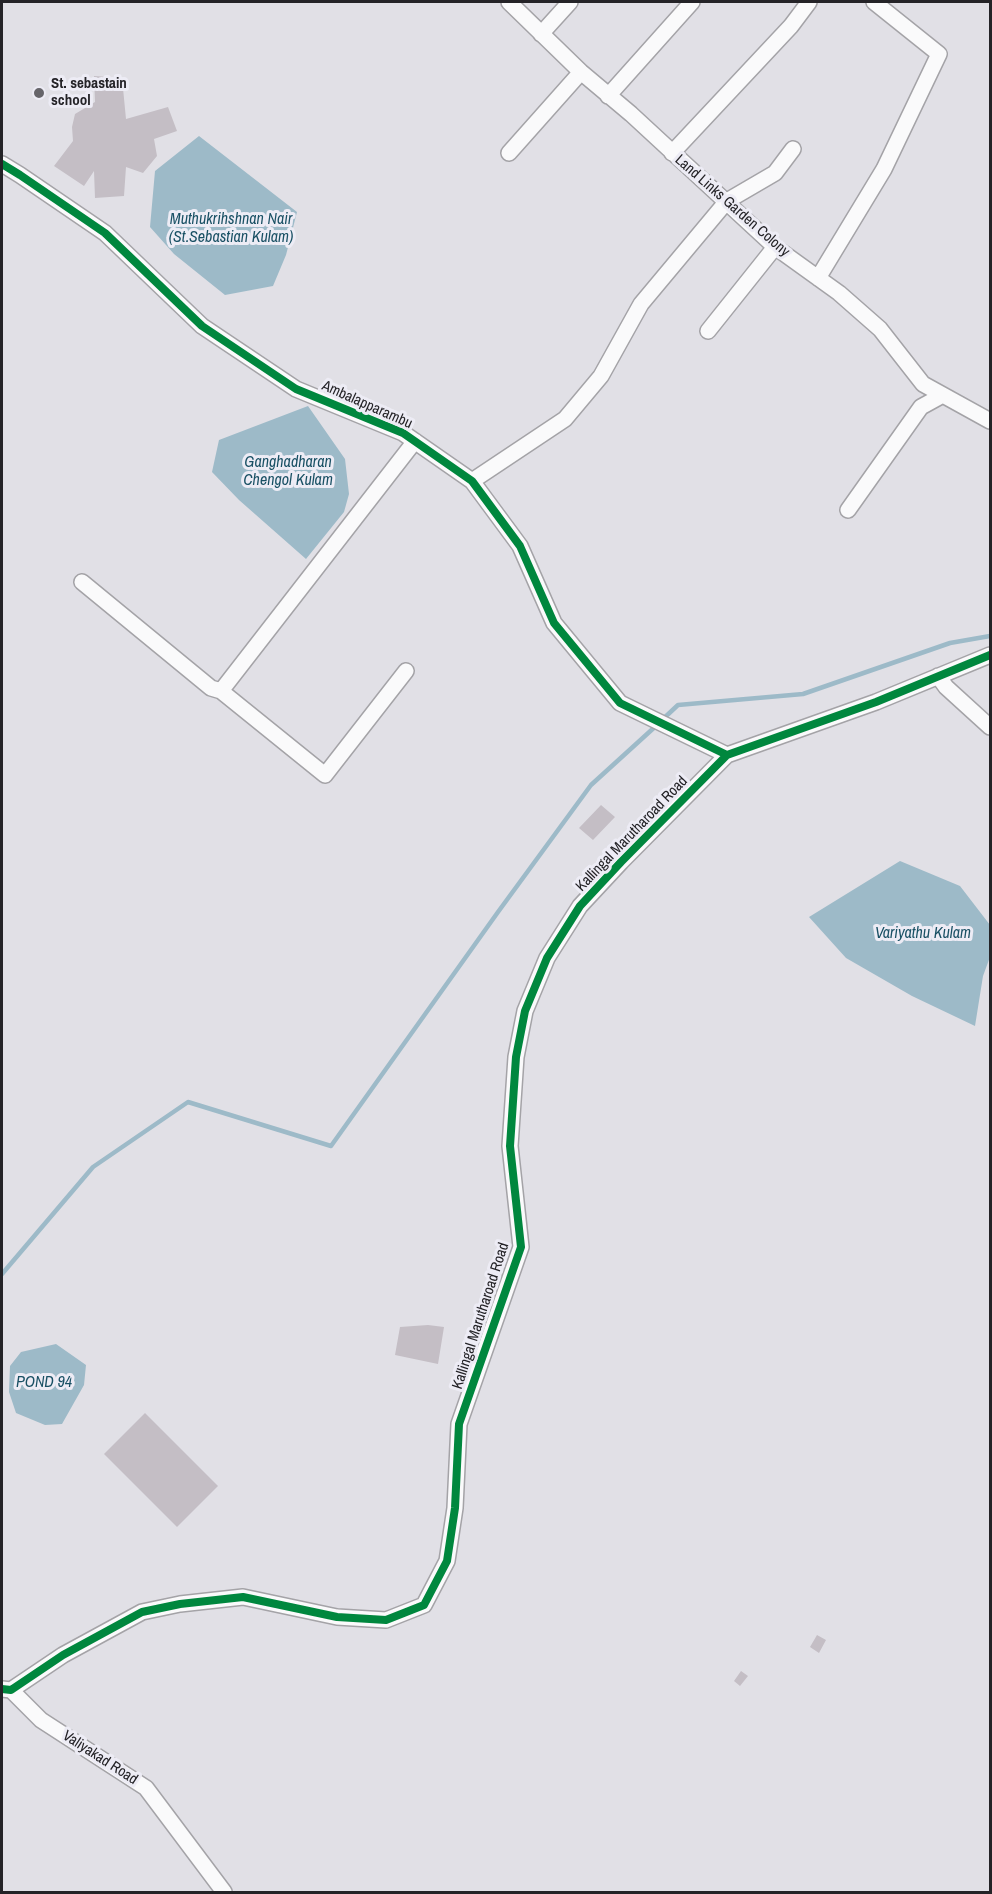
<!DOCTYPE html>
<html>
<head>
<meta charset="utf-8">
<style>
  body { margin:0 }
  #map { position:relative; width:992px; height:1894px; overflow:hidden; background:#e1e0e6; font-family:"Archivo Narrow",sans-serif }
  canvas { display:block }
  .frame { position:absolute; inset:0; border:3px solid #242327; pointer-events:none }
</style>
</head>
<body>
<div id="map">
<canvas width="992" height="1894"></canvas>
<div class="frame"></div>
</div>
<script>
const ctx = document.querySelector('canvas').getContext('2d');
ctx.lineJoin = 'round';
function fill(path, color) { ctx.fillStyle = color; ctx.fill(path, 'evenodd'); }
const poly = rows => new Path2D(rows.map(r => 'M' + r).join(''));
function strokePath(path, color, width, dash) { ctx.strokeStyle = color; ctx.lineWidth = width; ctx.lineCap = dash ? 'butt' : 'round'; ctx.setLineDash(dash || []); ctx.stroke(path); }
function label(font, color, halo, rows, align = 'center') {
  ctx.font = font + ' "Archivo Narrow",sans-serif'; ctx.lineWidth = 6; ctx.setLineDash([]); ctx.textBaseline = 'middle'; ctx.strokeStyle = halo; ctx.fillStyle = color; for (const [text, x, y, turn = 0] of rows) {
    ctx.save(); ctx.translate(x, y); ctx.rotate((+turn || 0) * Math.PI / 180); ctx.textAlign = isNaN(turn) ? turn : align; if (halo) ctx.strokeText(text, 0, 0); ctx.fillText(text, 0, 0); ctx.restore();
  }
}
const water = poly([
  [199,136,297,212,286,255,273,286,225,295,174,254,150,227,155,171],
  [308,406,345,459,349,494,344,512,306,559,239,500,212,472,219,440],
  [900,861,960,886,990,925,990,957,983,976,975,1026,912,996,846,958,809,917],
  [56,1344,86,1365,84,1385,62,1424,45,1425,16,1413,9,1392,10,1366,21,1352]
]);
const stream = poly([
  [663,719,678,705,803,694,950,643,990,636],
  [2,1274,93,1167,188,1102,331,1146,498,912,591,785,657,725]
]);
const building = poly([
  [94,76,122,78,126,119,168,107,177,131,154,139,157,156,143,173,126,167,124,196,95,198,94,171,84,186,54,166,73,141,72,127,75,114,95,102],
  [601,805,615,817,593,840,579,828],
  [428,1325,444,1327,438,1364,395,1355,400,1327],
  [145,1413,218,1486,177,1527,104,1454],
  [817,1635,826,1640,819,1653,810,1647],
  [741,1671,748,1676,740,1686,734,1681]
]);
const street = poly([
  [509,2,581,72,631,114,775,247,839,293,880,329,923,384,990,421],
  [541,34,570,2],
  [608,96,692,2],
  [509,153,581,72],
  [672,153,791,26,809,2],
  [2,164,20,175,105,233,202,326,296,389,403,433,472,481,520,546,554,623,620,703,727,755],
  [818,278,884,169,939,54,874,2],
  [708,331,775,247],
  [472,481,565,419,601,376,641,304,727,201,775,173,793,149],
  [848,510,921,407,941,396],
  [82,582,211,688,221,691,325,775,406,671],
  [938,676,946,687,990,727],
  [221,691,415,441],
  [2,1689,11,1690,63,1655,142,1612,180,1604,243,1597,337,1617,386,1620,424,1605,447,1561,455,1508,459,1424,521,1247,510,1146,516,1057,525,1011,547,958,580,906,621,862,727,755,876,702,990,655],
  [11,1690,41,1720,146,1788,224,1892]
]);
const cycleway = poly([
  [2,164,20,175,105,233,202,326,296,389,403,433,472,481,520,546,554,623,620,703,727,755],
  [2,1689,11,1690,63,1655,142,1612,180,1604,243,1597,337,1617,386,1620,424,1605,447,1561,455,1508,459,1424,521,1247,510,1146,516,1057,525,1011,547,958,580,906,621,862,727,755,876,702,990,655]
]);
const markers = [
  [39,93,6,"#66656a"]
];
const poiNames = [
  ["St. sebastain",51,84],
  ["school",51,101]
];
const streetNames = [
  ["Land Links Garden Colony",732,206,41],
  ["Ambalapparambu",367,405,24],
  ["Kallingal Marutharoad Road",632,834,-46],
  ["Kallingal Marutharoad Road",481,1316,-72],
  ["Valiyakad Road",100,1758,33]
];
const waterNames = [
  ["Muthukrihshnan Nair",231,220],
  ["(St.Sebastian Kulam)",231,238],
  ["Ganghadharan",288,463],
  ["Chengol Kulam",288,481],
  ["Variyathu Kulam",923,934],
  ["POND 94",44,1383]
];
fill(water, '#9dbac8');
strokePath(stream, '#9dbac8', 4.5);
fill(building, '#c4bec5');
strokePath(street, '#a4a3a7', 18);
strokePath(street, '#fafafb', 15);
strokePath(cycleway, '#00873e', 8);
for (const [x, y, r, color] of markers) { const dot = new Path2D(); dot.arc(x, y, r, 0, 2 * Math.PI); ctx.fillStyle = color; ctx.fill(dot); strokePath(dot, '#edecf5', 2); }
label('bold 15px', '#242327', '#edecf5', poiNames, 'left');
label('15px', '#242327', '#edecf5', streetNames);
label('italic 16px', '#195064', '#edecf5', waterNames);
</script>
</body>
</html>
